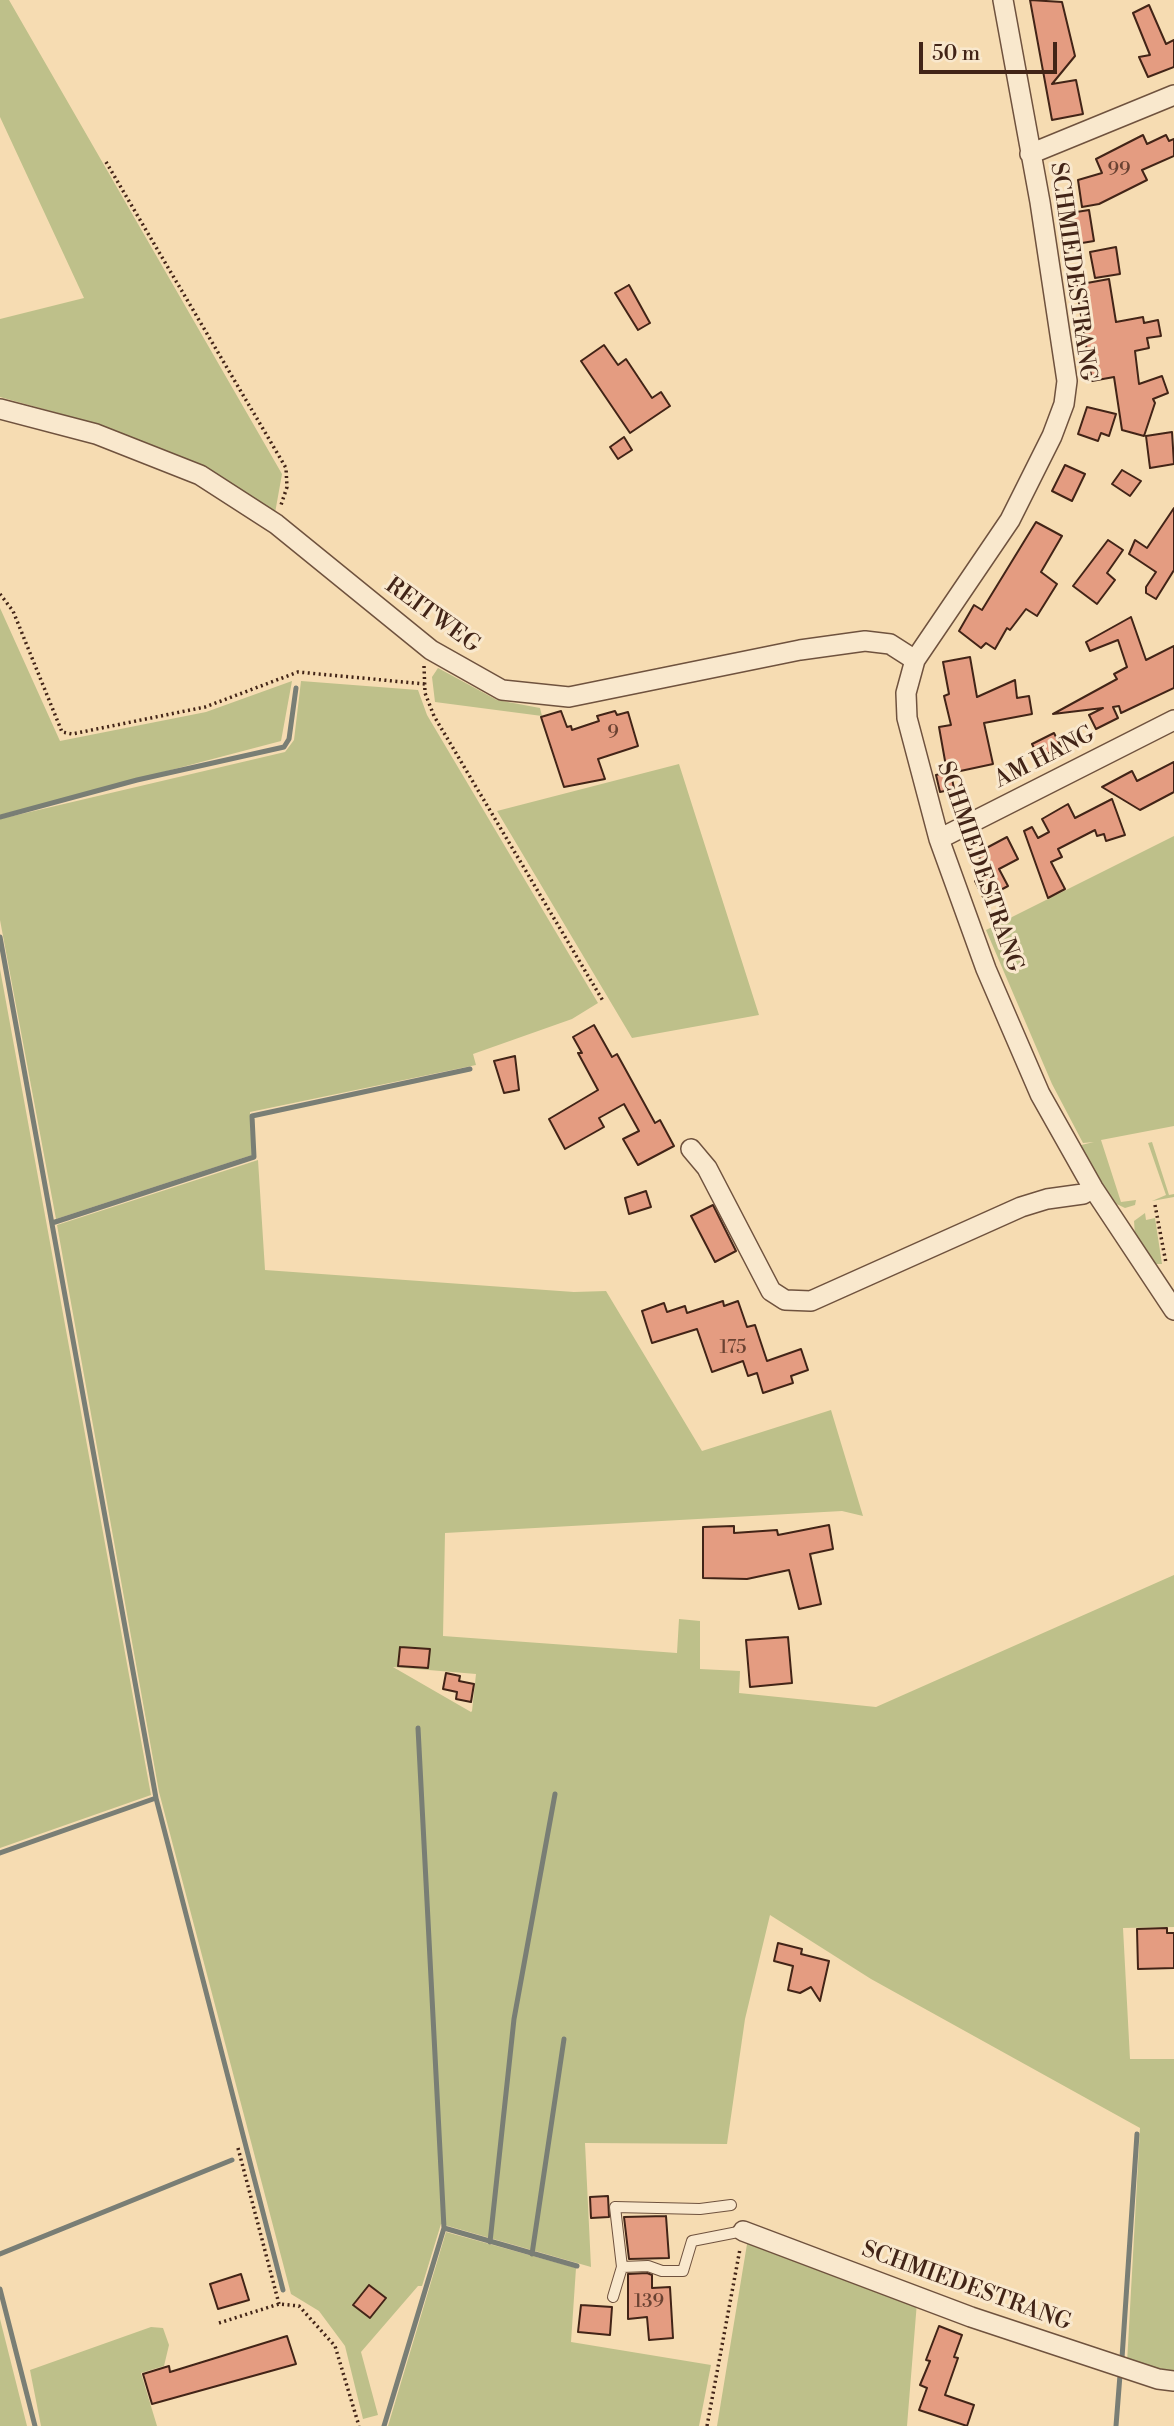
<!DOCTYPE html>
<html>
<head>
<meta charset="utf-8">
<style>
  body { margin:0 }
  #map { position:relative; width:1174px; height:2426px; overflow:hidden; background:#f6dcb2; font-family:"Libre Bodoni",serif }
  canvas { display:block }
  .scale { position:absolute; left:919px; top:42px; width:138px; height:32px; box-sizing:border-box; border:4px solid #422417; border-top:0; padding-left:9px; font-size:21px; line-height:24px; white-space:nowrap; color:#422417; -webkit-text-stroke:5px #f9e8cd; paint-order:stroke }
</style>
</head>
<body>
<div id="map">
<canvas width="1174" height="2426"></canvas>
<div class="scale">50 m</div>
</div>
<script>
const ctx = document.querySelector('canvas').getContext('2d');
ctx.lineJoin = 'round';
function fill(path, color) { ctx.fillStyle = color; ctx.fill(path, 'evenodd'); }
const poly = rows => new Path2D(rows.map(r => 'M' + r).join(''));
function strokePath(path, color, width, dash) { ctx.strokeStyle = color; ctx.lineWidth = width; ctx.lineCap = dash ? 'butt' : 'round'; ctx.setLineDash(dash || []); ctx.stroke(path); }
function label(font, color, halo, rows, align = 'center') {
  ctx.font = font + ' "Libre Bodoni",serif'; ctx.lineWidth = 6; ctx.setLineDash([]); ctx.textBaseline = 'middle'; ctx.strokeStyle = halo; ctx.fillStyle = color; for (const [text, x, y, turn = 0] of rows) {
    ctx.save(); ctx.translate(x, y); ctx.rotate((+turn || 0) * Math.PI / 180); ctx.textAlign = isNaN(turn) ? turn : align; if (halo) ctx.strokeText(text, 0, 0); ctx.fillText(text, 0, 0); ctx.restore();
  }
}
const green = poly([
  [0,0,9,0,282,474,275,513,203,466,101,425,0,397,0,319,84,298,0,117],
  [0,608,60,741,206,712,292,681,281,741,0,815],
  [438,668,497,700,540,708,542,716,435,702,432,677],
  [301,681,418,690,427,715,598,1003,572,1019,473,1054,476,1065,250,1112,252,1155,56,1219,0,920,0,819,285,752,294,740],
  [679,764,759,1015,632,1038,497,811],
  [1174,836,1174,1126,1101,1140,1121,1202,1136,1200,1135,1205,1125,1208,1108,1200,1077,1146,1094,1142,1083,1143,1052,1084,986,930],
  [0,969,151,1795,0,1848],
  [1152,1142,1169,1195,1174,1194,1174,1197,1152,1201,1166,1195,1148,1143],
  [258,1160,265,1270,574,1292,606,1291,702,1451,831,1410,863,1516,842,1511,445,1533,443,1636,677,1653,679,1619,700,1621,700,1669,740,1671,739,1693,876,1707,1174,1575,1174,1927,1123,1928,1130,2059,1174,2059,1174,2371,1127,2363,1140,2128,871,1979,770,1915,745,2019,727,2144,585,2143,591,2267,441,2224,422,2286,418,2286,361,2352,378,2415,363,2419,345,2346,319,2311,291,2294,159,1792,57,1225],
  [393,1667,476,1674,472,1711,471,1712],
  [1145,1213,1146,1220,1155,1218,1162,1264,1153,1264,1135,1235,1134,1221],
  [446,2232,576,2268,571,2342,711,2365,699,2426,388,2426],
  [748,2238,917,2302,907,2426,717,2426],
  [0,2319,27,2426,0,2426],
  [151,2327,163,2328,169,2345,164,2366,141,2373,157,2426,41,2426,30,2370]
]);
const stream = poly([
  [0,817,137,780,284,747,289,739,296,688],
  [0,937,156,1798],
  [52,1223,254,1157,252,1116,470,1069],
  [0,1853,156,1798,283,2290],
  [444,2228,577,2266],
  [490,2242,514,2019,555,1794],
  [0,2254,232,2160],
  [532,2254,564,2039],
  [0,2289,35,2426],
  [1122,2358,1137,2134],
  [384,2426,444,2228,418,1728],
  [1116,2426,1120,2375]
]);
const building = poly([
  [1030,0,1062,2,1075,56,1052,84,1076,80,1083,114,1052,120,1030,0],
  [1149,5,1166,44,1174,40,1174,67,1148,77,1139,57,1150,55,1133,13,1149,5],
  [1143,135,1147,144,1166,135,1169,141,1174,139,1174,156,1142,170,1147,180,1099,204,1082,207,1078,180,1102,173,1096,159,1143,135],
  [1089,210,1094,241,1070,245,1064,214,1089,210],
  [1116,247,1120,274,1095,278,1090,252,1116,247],
  [1109,279,1116,322,1143,317,1144,323,1158,320,1161,336,1147,338,1149,348,1135,351,1139,384,1162,376,1168,393,1153,399,1155,403,1144,436,1122,430,1114,377,1092,381,1076,285,1109,279],
  [629,285,650,323,638,330,615,293,629,285],
  [604,345,618,365,626,359,652,398,661,392,670,406,630,433,581,361,604,345],
  [1087,407,1116,414,1109,436,1101,433,1098,441,1078,434,1087,407],
  [1172,432,1174,464,1150,468,1146,436,1172,432],
  [624,437,632,450,618,459,610,447,624,437],
  [1065,465,1085,474,1072,501,1052,491,1065,465],
  [1122,470,1141,481,1130,496,1112,484,1122,470],
  [1174,508,1174,570,1156,599,1146,593,1146,587,1156,572,1129,554,1135,540,1147,548,1174,508],
  [1036,522,1062,536,1041,572,1057,584,1037,616,1026,609,1010,630,1007,628,995,649,986,643,981,648,959,631,974,605,982,610,1036,522],
  [1108,540,1123,550,1107,573,1115,580,1097,604,1073,586,1108,540],
  [1131,617,1146,660,1174,646,1174,688,1121,713,1119,706,1113,707,1118,718,1096,729,1089,715,1103,708,1053,714,1117,679,1114,674,1127,667,1118,640,1090,651,1086,642,1131,617],
  [970,657,977,697,1015,680,1017,698,1029,696,1032,714,984,723,993,764,951,773,954,789,940,792,936,775,947,772,939,727,951,725,944,696,949,694,943,662,970,657],
  [561,711,567,727,571,726,572,730,599,721,597,716,615,711,617,715,628,712,638,746,598,759,605,779,564,787,541,717,561,711],
  [1054,733,1061,747,1039,758,1032,744,1054,733],
  [1174,762,1174,792,1140,810,1102,787,1132,771,1137,781,1174,762],
  [1112,799,1125,835,1106,841,1104,834,1097,836,1095,830,1058,849,1062,857,1051,862,1065,889,1048,898,1024,831,1032,827,1038,838,1049,832,1042,819,1068,804,1075,818,1112,799],
  [1007,837,1018,859,999,869,1008,886,984,899,975,881,988,874,977,853,1007,837],
  [594,1025,612,1057,617,1054,655,1123,660,1120,674,1146,638,1165,623,1139,639,1131,624,1104,599,1118,604,1127,565,1149,549,1119,598,1090,578,1053,582,1053,573,1037,594,1025],
  [515,1056,519,1090,504,1093,494,1061,515,1056],
  [646,1191,651,1207,629,1214,625,1198,646,1191],
  [713,1205,736,1251,715,1262,691,1216,713,1205],
  [723,1301,724,1306,738,1301,747,1327,755,1325,767,1361,801,1349,808,1370,791,1376,793,1383,763,1393,757,1373,748,1376,743,1361,712,1372,697,1329,652,1343,642,1311,664,1303,667,1312,685,1306,687,1313,723,1301],
  [829,1525,833,1549,810,1554,821,1604,799,1609,789,1570,747,1579,703,1578,703,1527,734,1526,734,1533,777,1530,778,1535,829,1525],
  [788,1637,792,1683,750,1687,746,1640,788,1637],
  [400,1647,430,1649,428,1668,398,1666,400,1647],
  [446,1673,460,1676,459,1681,474,1684,471,1702,456,1699,457,1692,443,1689,446,1673],
  [1167,1928,1167,1933,1174,1933,1174,1968,1138,1969,1137,1929,1167,1928],
  [778,1943,802,1949,801,1954,829,1961,820,2001,811,1987,800,1993,788,1990,793,1966,774,1961,778,1943],
  [608,2196,609,2217,591,2218,590,2197,608,2196],
  [666,2216,669,2258,629,2259,624,2217,666,2216],
  [647,2273,652,2275,652,2288,670,2287,673,2338,649,2340,647,2317,628,2319,628,2274,647,2273],
  [241,2274,249,2300,218,2309,210,2284,241,2274],
  [369,2285,386,2298,370,2318,353,2305,369,2285],
  [581,2305,612,2307,610,2335,578,2332,581,2305],
  [939,2326,962,2335,954,2357,958,2358,945,2395,974,2405,967,2426,919,2410,927,2388,920,2385,930,2361,926,2360,939,2326],
  [287,2336,296,2364,152,2404,143,2374,169,2366,170,2372,287,2336]
]);
const path = poly([
  [106,162,286,468,287,487,281,505],
  [0,594,13,611,62,732,72,734,205,707,298,672,425,684],
  [424,666,425,693,434,716,603,1001],
  [1155,1205,1166,1263],
  [238,2148,279,2304],
  [219,2323,279,2304,299,2306,335,2346,359,2426],
  [707,2426,740,2249]
]);
const service = poly([
  [622,2267,648,2266,662,2271,683,2271,692,2241,743,2231],
  [613,2297,622,2267,615,2207,700,2209,731,2205]
]);
const minor = poly([
  [1003,0,1040,202,1067,381,1064,404,1052,436,1010,520,915,660,906,693,907,718,939,839,986,969,1040,1094,1093,1188,1174,1310],
  [1030,154,1174,95],
  [0,409,96,434,200,475,276,524,431,650,502,690,569,697,800,650,865,641,890,644,915,660],
  [939,839,1174,720],
  [691,1149,707,1168,771,1291,785,1300,811,1301,1021,1207,1047,1199,1083,1194,1093,1188],
  [743,2231,971,2317,1158,2379,1174,2381]
]);
const numberNames = [
  ["99",1119,170],
  ["9",613,733],
  ["175",733,1348],
  ["139",649,2302]
];
const streetNames = [
  ["SCHMIEDESTRANG",1072,272,82],
  ["REITWEG",432,616,36],
  ["AM HANG",1045,758,-27],
  ["SCHMIEDESTRANG",979,867,71],
  ["SCHMIEDESTRANG",966,2287,20]
];
fill(green, '#bec08a');
strokePath(stream, '#797e75', 5);
fill(building, '#e49c81');
strokePath(building, '#422417', 2);
strokePath(service, '#6f523e', 12);
strokePath(minor, '#6f523e', 22);
strokePath(path, '#422417', 3.5, [2, 3.5]);
strokePath(service, '#f9e8cd', 10);
strokePath(minor, '#f9e8cd', 19);
label('19px', '#6a4232', null, numberNames);
label('23px', '#422417', '#f9e8cd', streetNames);
</script>
</body>
</html>
